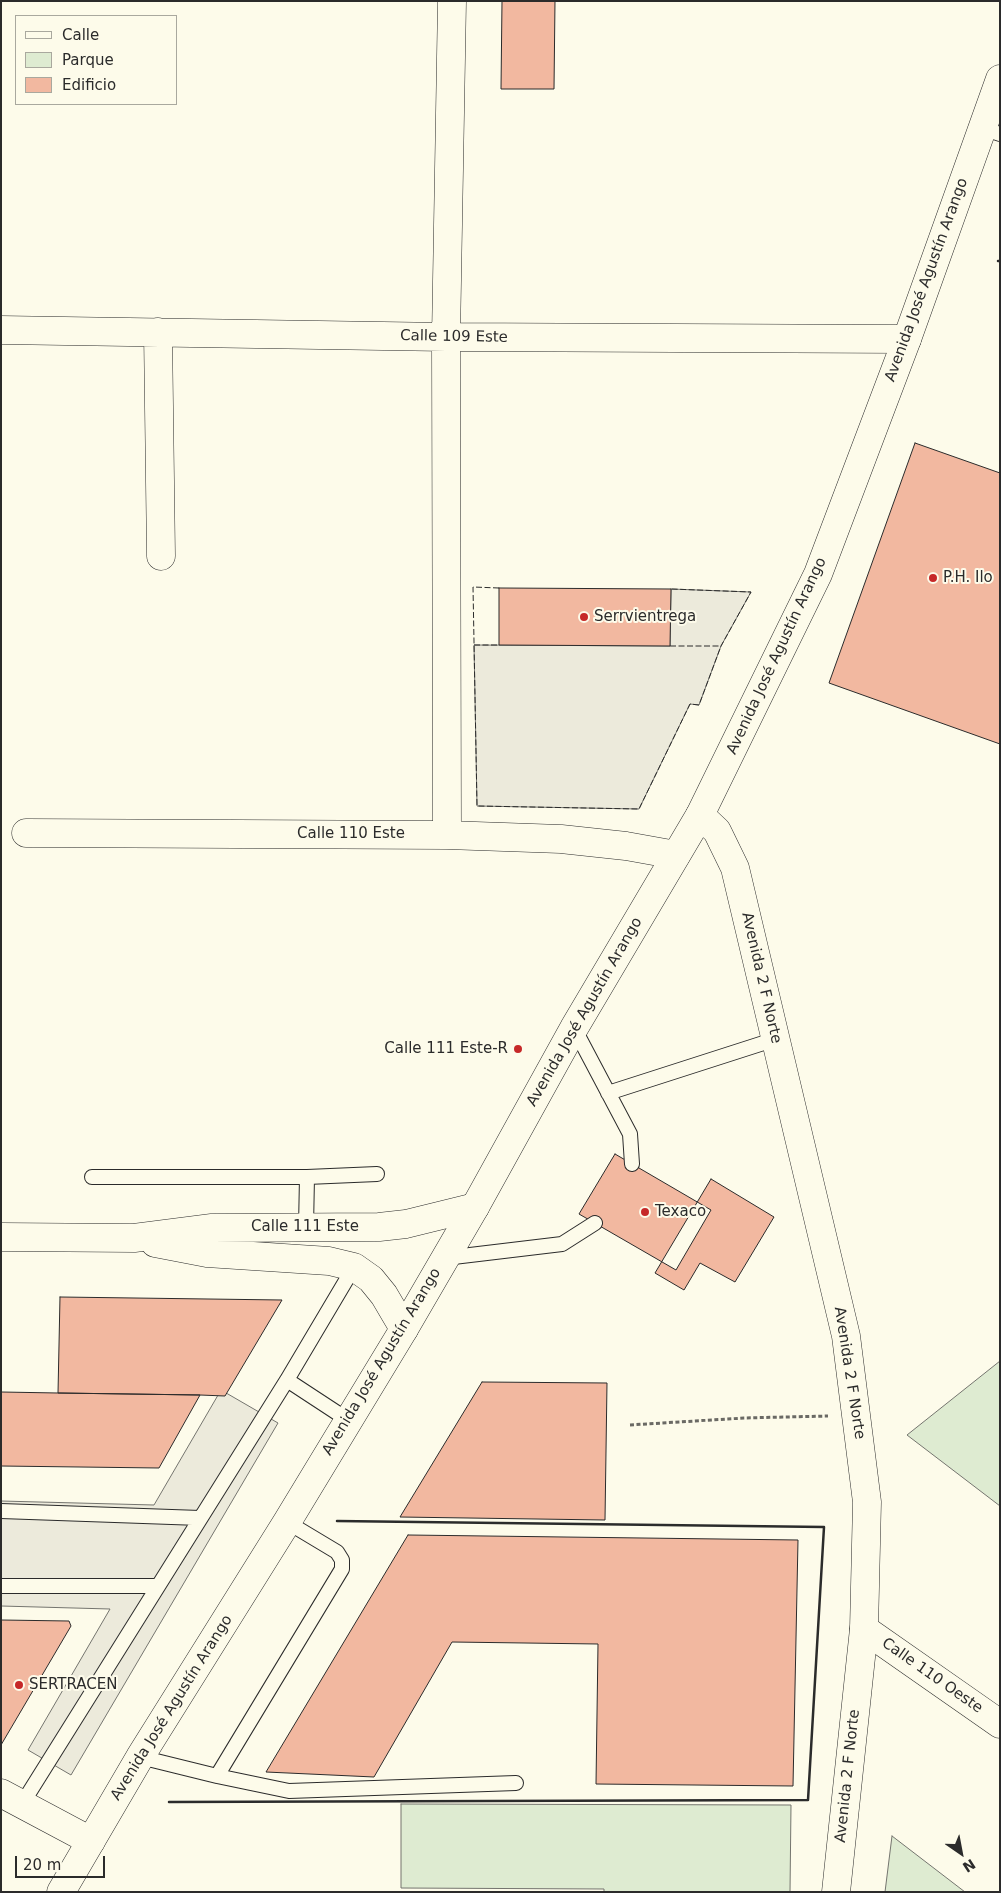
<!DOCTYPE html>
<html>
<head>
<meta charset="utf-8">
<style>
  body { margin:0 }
  #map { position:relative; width:1001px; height:1893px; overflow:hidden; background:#fdfbea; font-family:"DejaVu Sans",sans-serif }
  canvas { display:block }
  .frame { position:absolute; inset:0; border:2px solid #2b2b2b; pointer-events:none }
  .legend { position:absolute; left:15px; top:15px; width:162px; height:90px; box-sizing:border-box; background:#fdfbea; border:1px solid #a9a89e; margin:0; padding:6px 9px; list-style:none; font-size:15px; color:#2b2b2b }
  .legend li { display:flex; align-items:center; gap:10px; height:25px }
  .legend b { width:25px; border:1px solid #a9a89e }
  .north { position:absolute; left:936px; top:1828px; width:50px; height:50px; -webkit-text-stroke:4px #fdfbea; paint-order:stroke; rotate:147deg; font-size:14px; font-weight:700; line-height:20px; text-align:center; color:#2b2b2b }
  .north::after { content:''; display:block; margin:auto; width:18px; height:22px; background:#2b2b2b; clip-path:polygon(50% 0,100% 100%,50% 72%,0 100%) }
  .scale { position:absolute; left:15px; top:1856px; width:90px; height:22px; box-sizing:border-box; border:2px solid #2b2b2b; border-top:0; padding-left:6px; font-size:15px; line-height:18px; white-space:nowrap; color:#2b2b2b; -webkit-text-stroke:4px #fdfbea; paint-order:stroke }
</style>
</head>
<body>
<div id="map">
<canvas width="1001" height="1893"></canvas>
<div class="frame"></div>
<ul class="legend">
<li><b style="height:6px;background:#fdfbea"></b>Calle</li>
<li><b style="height:14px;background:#deebd1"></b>Parque</li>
<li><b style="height:14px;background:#f2b8a0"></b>Edificio</li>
</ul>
<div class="north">N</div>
<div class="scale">20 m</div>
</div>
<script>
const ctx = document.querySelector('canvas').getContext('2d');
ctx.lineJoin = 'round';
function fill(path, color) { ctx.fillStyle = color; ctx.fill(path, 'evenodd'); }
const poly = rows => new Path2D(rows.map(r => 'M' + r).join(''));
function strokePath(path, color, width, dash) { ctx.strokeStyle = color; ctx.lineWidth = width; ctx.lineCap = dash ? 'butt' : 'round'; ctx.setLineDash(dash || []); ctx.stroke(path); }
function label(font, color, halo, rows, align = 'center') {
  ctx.font = font + ' "DejaVu Sans",sans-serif'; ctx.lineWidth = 4; ctx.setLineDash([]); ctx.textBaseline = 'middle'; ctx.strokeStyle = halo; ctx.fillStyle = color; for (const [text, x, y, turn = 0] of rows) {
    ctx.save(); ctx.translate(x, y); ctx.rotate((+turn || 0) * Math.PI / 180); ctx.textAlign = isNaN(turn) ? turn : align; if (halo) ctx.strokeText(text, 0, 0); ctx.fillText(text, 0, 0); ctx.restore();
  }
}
const green = poly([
  [1000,1361,1000,1506,907,1435,1000,1361],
  [401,1804,791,1805,790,1892,604,1892,604,1889,401,1888,401,1804],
  [892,1836,965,1892,885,1892,892,1836]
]);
const parking = poly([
  [671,589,751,592,721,646,699,705,690,704,639,809,477,806,474,645,670,646,671,589],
  [221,1390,278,1423,71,1775,28,1750,110,1609,1,1606,1,1501,154,1505,221,1390]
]);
const building = poly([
  [502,1,555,1,554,89,501,89,502,1],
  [915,443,1000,473,1000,744,829,683,915,443],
  [499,588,671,589,670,646,499,645,499,588],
  [615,1154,711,1210,676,1270,579,1214,615,1154],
  [711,1179,774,1217,735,1282,700,1263,684,1290,655,1273,711,1179],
  [60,1297,282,1300,225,1396,200,1395,58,1393,60,1297],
  [482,1382,607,1383,605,1520,400,1517,482,1382],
  [1,1392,58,1393,200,1395,159,1468,1,1466,1,1392],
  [408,1535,798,1540,793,1786,596,1784,598,1644,452,1642,374,1777,266,1772,408,1535],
  [1,1620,69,1621,71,1626,1,1745,1,1620]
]);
const path = poly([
  [630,1425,744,1418,828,1416]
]);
const service = poly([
  [982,128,1000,134],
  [574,1028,630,1134,632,1164],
  [608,1093,776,1039],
  [92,1177,307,1177,377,1174],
  [306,1227,307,1177],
  [445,1258,562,1244,595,1223],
  [287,1380,348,1420],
  [1,1511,200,1518],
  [1,1586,158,1586],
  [140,1757,217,1776,289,1791,516,1783],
  [217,1776,342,1569,342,1560,337,1552,287,1522],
  [22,1804,287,1380,354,1267]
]);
const minor = poly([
  [1,330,446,337,907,339],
  [158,332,161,556],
  [26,833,447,835,561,839,626,846,676,855],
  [447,835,446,337,452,1],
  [1,1237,134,1238,212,1228,379,1227,406,1224,475,1207],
  [155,1243,207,1253,329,1261,354,1267,371,1279,384,1295,404,1329],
  [864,1629,1000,1724],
  [1,1793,91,1841]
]);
const tertiary = poly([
  [700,815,717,831,735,868,846,1336,867,1502,864,1629,836,1892]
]);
const secondary = poly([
  [61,1892,140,1757,287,1522,404,1329,475,1207,574,1028,700,815,818,574,907,339,1000,79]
]);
const fence = poly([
  [499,588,473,587,477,806,639,809,690,704,699,705,721,646,751,592,671,589],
  [474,645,499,645],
  [670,646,721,646]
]);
const wall = poly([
  [998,261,1000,261],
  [169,1802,808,1800,824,1527,337,1521]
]);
const markers = [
  [933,578,5,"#c62828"],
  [584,617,5,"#c62828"],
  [518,1049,5,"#c62828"],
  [645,1212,5,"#c62828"],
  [19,1685,5,"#c62828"]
];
const streetNames = [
  ["Avenida José Agustín Arango",927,280,-70],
  ["Calle 109 Este",454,337,1],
  ["Avenida José Agustín Arango",777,656,-65],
  ["Calle 110 Este",351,834],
  ["Avenida 2 F Norte",761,978,77],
  ["Avenida José Agustín Arango",585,1012,-60],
  ["Calle 111 Este",305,1227],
  ["Avenida José Agustín Arango",382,1362,-59],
  ["Avenida 2 F Norte",849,1373,81],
  ["Calle 110 Oeste",932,1676,35],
  ["Avenida José Agustín Arango",172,1708,-58],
  ["Avenida 2 F Norte",848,1776,-84]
];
const poiNames = [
  ["P.H. Ilo",943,578],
  ["Serrvientrega",594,617],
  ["Calle 111 Este-R",508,1049,"right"],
  ["Texaco",655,1212],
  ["SERTRACEN",29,1685]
];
fill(green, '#deebd1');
strokePath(green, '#74746e', 1);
fill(parking, '#eceadb');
strokePath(parking, '#74746e', 1);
fill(building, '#f2b8a0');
strokePath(building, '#2b2b2b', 1);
strokePath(service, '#2b2b2b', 16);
strokePath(minor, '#2b2b2b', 29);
strokePath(tertiary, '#2b2b2b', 29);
strokePath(secondary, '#2b2b2b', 29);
strokePath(path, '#6a6964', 3, [4, 2.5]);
strokePath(service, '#fdfbea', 14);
strokePath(minor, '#fdfbea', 28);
strokePath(tertiary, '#fdfbea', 28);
strokePath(secondary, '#fdfbea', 28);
strokePath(fence, '#2b2b2b', 1, [6, 2.5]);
strokePath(wall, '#2b2b2b', 2.5);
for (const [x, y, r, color] of markers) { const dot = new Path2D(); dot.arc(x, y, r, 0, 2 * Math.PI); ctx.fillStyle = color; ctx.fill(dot); strokePath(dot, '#fdfbea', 2); }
label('15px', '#2b2b2b', '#fdfbea', streetNames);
label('15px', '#2b2b2b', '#fdfbea', poiNames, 'left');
</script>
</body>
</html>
